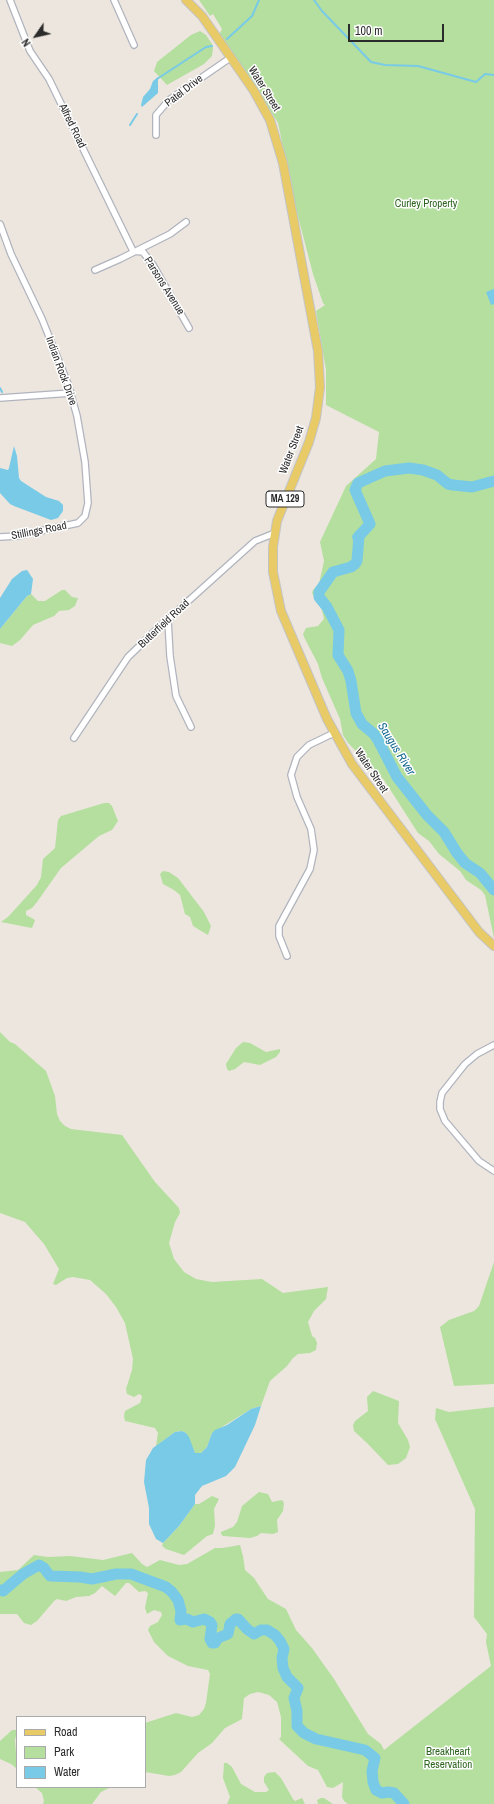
<!DOCTYPE html>
<html>
<head>
<meta charset="utf-8">
<style>
  body { margin:0 }
  #map { position:relative; width:494px; height:1804px; overflow:hidden; background:#ece6de; font-family:"Archivo Narrow",sans-serif }
  canvas { display:block }
  .legend { position:absolute; left:16px; top:1716px; width:130px; height:72px; box-sizing:border-box; background:#fff; border:1px solid #aaa; margin:0; padding:5px 7px; list-style:none; font-size:12px; color:#2b2b2b }
  .legend li { display:flex; align-items:center; gap:8px; height:20px }
  .legend b { width:20px; border:1px solid #aaa }
  .north { position:absolute; left:16px; top:16px; width:40px; height:40px; -webkit-text-stroke:3px #fff; paint-order:stroke; rotate:236deg; font-size:11px; font-weight:700; line-height:16px; text-align:center; color:#2b2b2b }
  .north::after { content:''; display:block; margin:auto; width:14px; height:18px; background:#2b2b2b; clip-path:polygon(50% 0,100% 100%,50% 72%,0 100%) }
  .scale { position:absolute; left:348px; top:24px; width:96px; height:18px; box-sizing:border-box; border:2px solid #2b2b2b; border-top:0; padding-left:5px; font-size:12px; line-height:14px; white-space:nowrap; color:#2b2b2b; -webkit-text-stroke:3px #fff; paint-order:stroke }
</style>
</head>
<body>
<div id="map">
<canvas width="494" height="1804"></canvas>
<ul class="legend">
<li><b style="height:5px;background:#e8ca67"></b>Road</li>
<li><b style="height:11px;background:#b4df9e"></b>Park</li>
<li><b style="height:11px;background:#78cae7"></b>Water</li>
</ul>
<div class="north">N</div>
<div class="scale">100 m</div>
</div>
<script>
const ctx = document.querySelector('canvas').getContext('2d');
ctx.lineJoin = 'round';
function fill(path, color) { ctx.fillStyle = color; ctx.fill(path, 'evenodd'); }
const poly = rows => new Path2D(rows.map(r => 'M' + r).join(''));
function strokePath(path, color, width, dash) { ctx.strokeStyle = color; ctx.lineWidth = width; ctx.lineCap = dash ? 'butt' : 'round'; ctx.setLineDash(dash || []); ctx.stroke(path); }
function label(font, color, halo, rows, align = 'center') {
  ctx.font = font + ' "Archivo Narrow",sans-serif'; ctx.lineWidth = 3; ctx.setLineDash([]); ctx.textBaseline = 'middle'; ctx.strokeStyle = halo; ctx.fillStyle = color; for (const [text, x, y, turn = 0] of rows) {
    ctx.save(); ctx.translate(x, y); ctx.rotate((+turn || 0) * Math.PI / 180); ctx.textAlign = isNaN(turn) ? turn : align; if (halo) ctx.strokeText(text, 0, 0); ctx.fillText(text, 0, 0); ctx.restore();
  }
}
const green = poly([
  [199,0,494,0,494,938,485,895,481,890,466,880,460,871,439,854,429,841,418,833,384,780,348,743,343,735,340,719,322,678,318,664,304,637,303,634,306,628,318,626,324,619,322,610,312,593,313,590,319,584,324,561,320,542,346,486,376,459,379,432,326,405,326,370,316,311,325,305,323,303,313,274,294,201,278,123,255,85,220,39,220,33,222,29,213,14,210,16],
  [200,31,206,35,212,44,213,48,212,56,204,64,167,85,154,71,157,62,191,35],
  [62,590,65,590,72,597,78,598,75,606,69,610,59,611,54,616,33,625,20,640,12,646,0,643,0,629,27,596,31,594,38,601,45,601],
  [104,803,109,803,112,806,118,821,112,830,99,836,61,868,37,902,32,908,26,911,26,915,35,920,32,928,1,922,8,917,37,885,41,877,43,859,55,848,58,820,61,816],
  [163,871,169,872,178,878,204,912,211,926,208,935,193,926,190,917,185,914,180,895,174,890,163,884,160,874],
  [0,1032,10,1042,15,1044,46,1071,55,1096,57,1114,60,1121,65,1126,71,1129,122,1135,155,1182,179,1208,180,1213,175,1222,169,1243,174,1259,184,1272,196,1279,212,1282,262,1279,283,1293,328,1287,326,1299,314,1311,308,1322,312,1336,315,1338,317,1343,316,1350,310,1353,298,1354,293,1358,287,1366,270,1381,261,1406,251,1409,212,1433,207,1447,201,1453,195,1453,186,1433,182,1431,175,1432,156,1446,158,1433,155,1428,125,1421,124,1416,125,1411,140,1403,142,1397,141,1395,139,1394,134,1397,127,1394,126,1389,132,1370,133,1359,125,1323,116,1307,106,1294,90,1280,73,1277,67,1278,56,1285,53,1284,59,1269,44,1244,25,1222,0,1213],
  [243,1042,250,1043,266,1052,280,1049,280,1052,276,1057,260,1065,244,1062,235,1069,229,1071,227,1069,226,1064,236,1048],
  [494,1262,494,1384,454,1386,440,1327,449,1320,474,1311,479,1306],
  [373,1391,399,1401,398,1423,408,1440,410,1447,406,1458,398,1464,388,1465,368,1444,354,1431,353,1425,355,1421,368,1411,367,1397],
  [494,1407,494,1804,348,1804,344,1801,342,1797,343,1782,333,1788,327,1787,318,1770,308,1766,279,1739,281,1737,281,1717,277,1702,269,1695,258,1692,250,1694,244,1698,242,1719,225,1728,212,1743,198,1753,181,1772,175,1775,169,1776,145,1772,145,1723,176,1713,192,1717,199,1715,204,1709,206,1703,210,1674,208,1670,188,1666,168,1656,154,1642,148,1630,150,1626,158,1622,162,1615,161,1612,154,1610,147,1614,145,1608,148,1593,145,1591,139,1592,129,1583,126,1583,115,1596,102,1586,95,1593,89,1596,76,1597,66,1601,57,1599,54,1601,37,1621,31,1625,24,1623,17,1614,0,1614,0,1572,18,1570,34,1555,48,1557,70,1556,103,1560,132,1553,142,1564,147,1567,160,1560,179,1565,187,1564,215,1548,222,1548,240,1545,243,1556,245,1570,254,1578,268,1599,286,1609,296,1630,312,1648,334,1679,368,1734,381,1744,384,1750,491,1666,486,1642,487,1634,474,1617,475,1509,435,1419,436,1408,449,1412],
  [259,1492,268,1494,272,1502,282,1500,284,1503,283,1511,277,1520,278,1532,273,1534,261,1533,257,1536,250,1538,223,1536,221,1534,221,1532,233,1527,237,1522,242,1506],
  [212,1496,219,1499,214,1509,215,1525,213,1534,207,1536,184,1555,166,1549,162,1546,163,1543,179,1526,195,1504,199,1504],
  [12,1730,16,1730,17,1732,15,1740,17,1769,11,1764,0,1759,0,1741],
  [224,1763,227,1763,232,1767,241,1784,255,1792,266,1792,269,1790,264,1782,264,1777,267,1773,275,1772,281,1778,293,1799,295,1801,302,1798,305,1804,227,1804,230,1797,223,1778],
  [35,1787,111,1787,101,1792,92,1804,43,1804,44,1801,42,1793],
  [321,1798,324,1798,333,1804,318,1804,317,1800]
]);
const water = poly([
  [158,77,158,93,142,107,141,105,143,97,150,89,153,81],
  [494,289,494,304,491,305,486,292],
  [14,446,17,456,19,478,21,481,46,497,59,501,63,505,63,511,58,518,51,520,14,506,10,504,0,493,0,468,8,470,9,468],
  [367,528,365,532,360,558,355,564,355,550,352,536,356,531],
  [27,570,33,579,31,594,27,596,0,629,0,598,12,579,22,571],
  [261,1406,255,1425,235,1467,226,1476,202,1486,195,1495,195,1504,179,1526,163,1543,156,1539,149,1524,149,1508,144,1482,146,1460,153,1448,175,1432,182,1431,186,1433,189,1437,195,1453,201,1453,207,1447,212,1433,215,1430,227,1425,251,1409]
]);
const stream = poly([
  [314,0,322,11,371,62,385,65,418,66,476,82,485,74,494,75],
  [227,39,252,16,259,0],
  [157,79,206,47,212,46],
  [130,125,137,114],
  [0,388,2,392]
]);
const river = poly([
  [494,481,472,487,453,485,448,484,437,475,423,470,409,468,385,471,358,483,355,490,370,524,359,536,357,561,355,564,351,567,333,572,319,592,319,597,327,607,339,630,338,655,348,671,351,681,356,713,362,724,374,734,378,740,397,777,427,815,444,832,457,853,465,863,480,873,494,890],
  [0,1590,3,1591,23,1574,39,1565,44,1568,50,1576,80,1577,92,1579,116,1574,131,1574,166,1587,172,1592,178,1600,181,1611,180,1620,187,1619,193,1622,204,1619,210,1622,212,1625,210,1639,212,1643,215,1643,218,1638,228,1634,230,1624,236,1619,238,1619,247,1629,254,1634,261,1630,267,1630,275,1635,280,1641,284,1649,282,1658,283,1668,287,1677,298,1688,294,1698,297,1711,297,1726,304,1733,316,1739,365,1750,375,1758,372,1771,373,1782,376,1790,382,1793,388,1792,394,1793,404,1804]
]);
const minor = poly([
  [10,0,30,51,49,79,133,251,143,252,153,265,189,328],
  [114,0,134,45],
  [156,135,156,115,169,100,230,58],
  [0,224,11,254,42,319,68,384,77,416,85,462,88,503,85,516,78,523,17,536,0,537],
  [95,270,120,259,170,234,186,222],
  [0,398,71,393],
  [168,620,170,656,176,696,191,727],
  [74,738,128,657,155,631,255,541,275,533],
  [287,956,279,936,279,926,310,869,314,850,311,829,297,797,291,775,297,757,309,745,334,733],
  [494,1045,477,1054,465,1064,442,1093,440,1102,440,1109,445,1121,479,1161,494,1171]
]);
const primary = poly([
  [186,0,202,16,254,91,270,120,283,163,318,351,320,387,316,418,309,442,277,521,273,547,273,572,281,611,327,719,352,764,479,932,494,946]
]);
const shields = [
  [285,499,38]
];
const shieldNames = [
  ["MA 129",285,499]
];
const streetNames = [
  ["Water Street",264,89,58],
  ["Patel Drive",184,91,-38],
  ["Alfred Road",72,126,64],
  ["Parsons Avenue",164,286,58],
  ["Indian Rock Drive",61,371,70],
  ["Water Street",292,450,-69],
  ["Stillings Road",39,531,-11],
  ["Butterfield Road",164,624,-43],
  ["Water Street",371,771,56]
];
const parkNames = [
  ["Curley Property",426,204],
  ["Breakheart",448,1752],
  ["Reservation",448,1765]
];
const waterNames = [
  ["Saugus River",396,749,58]
];
fill(green, '#b4df9e');
fill(water, '#78cae7');
strokePath(stream, '#78cae7', 2);
strokePath(river, '#78cae7', 11);
strokePath(minor, '#b1b4be', 8);
strokePath(primary, '#c4c4c4', 10);
strokePath(minor, '#fff', 5.5);
strokePath(primary, '#e8ca67', 8);
for (const [x, y, w] of shields) { const box = new Path2D(); box.roundRect(x - w / 2, y - 8, w, 16, 3); ctx.fillStyle = '#fff'; ctx.fill(box); strokePath(box, '#2b2b2b', 1); }
label('bold 10px', '#2b2b2b', null, shieldNames);
label('11px', '#2b2b2b', '#fff', streetNames);
label('11px', '#2d641f', '#fff', parkNames);
label('italic 12px', '#166994', '#fff', waterNames);
</script>
</body>
</html>
